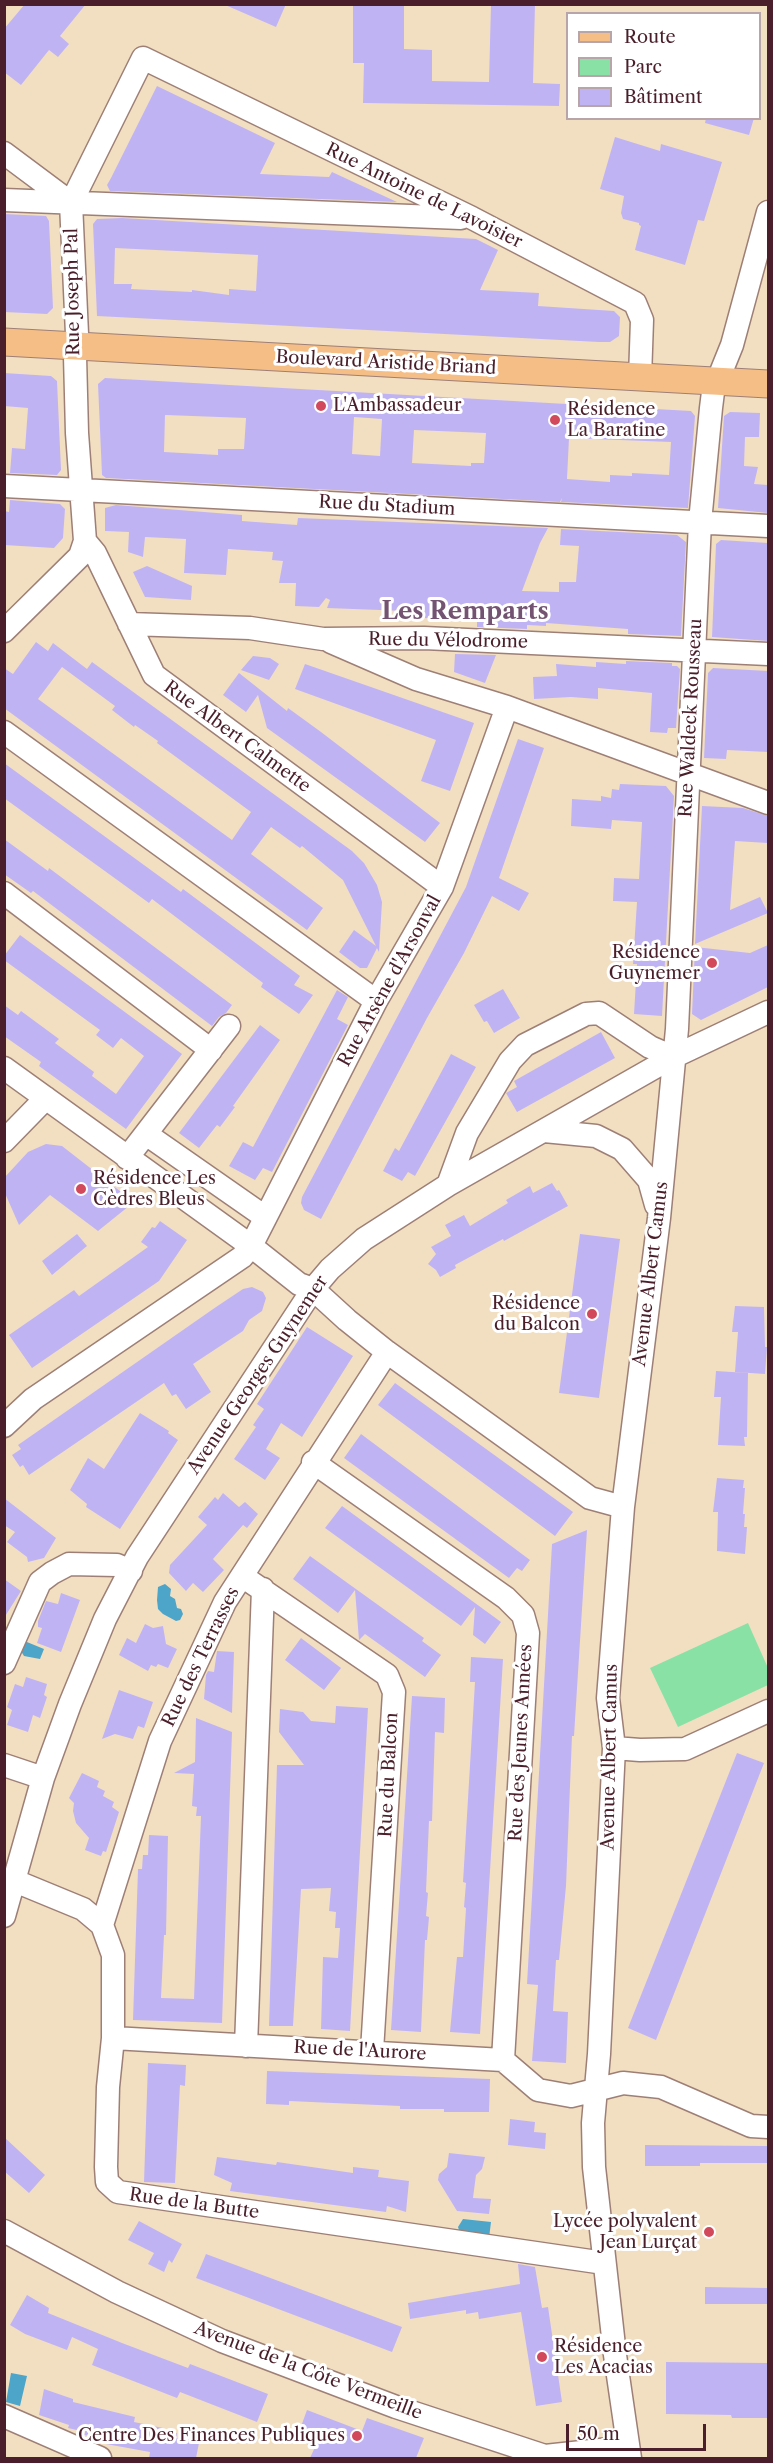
<!DOCTYPE html>
<html>
<head>
<meta charset="utf-8">
<style>
  body { margin:0 }
  #map { position:relative; width:773px; height:2463px; overflow:hidden; background:#f2dfc1; font-family:"Libre Caslon Text",serif }
  canvas { display:block }
  .frame { position:absolute; inset:0; border:6px solid #4a1f2b; pointer-events:none }
  .legend { position:absolute; left:566px; top:12px; width:195px; height:108px; box-sizing:border-box; background:#fff; border:2px solid #b7a5aa; margin:0; padding:8px 10px; list-style:none; font-size:18px; color:#4a1f2b }
  .legend li { display:flex; align-items:center; gap:12px; height:30px }
  .legend b { width:30px; border:2px solid #b7a5aa }
  .scale { position:absolute; left:566px; top:2424px; width:140px; height:27px; box-sizing:border-box; border:3px solid #4a1f2b; border-top:0; padding-left:8px; font-size:18px; line-height:21px; white-space:nowrap; color:#4a1f2b; -webkit-text-stroke:4px #fff; paint-order:stroke }
</style>
</head>
<body>
<div id="map">
<canvas width="773" height="2463"></canvas>
<div class="frame"></div>
<ul class="legend">
<li><b style="height:8px;background:#f5be86"></b>Route</li>
<li><b style="height:16px;background:#89e1a6"></b>Parc</li>
<li><b style="height:16px;background:#c0b3f4"></b>Bâtiment</li>
</ul>
<div class="scale">50 m</div>
</div>
<script>
const ctx = document.querySelector('canvas').getContext('2d');
ctx.lineJoin = 'round';
function fill(path, color) { ctx.fillStyle = color; ctx.fill(path, 'evenodd'); }
const poly = rows => new Path2D(rows.map(r => 'M' + r).join(''));
function strokePath(path, color, width, dash) { ctx.strokeStyle = color; ctx.lineWidth = width; ctx.lineCap = dash ? 'butt' : 'round'; ctx.setLineDash(dash || []); ctx.stroke(path); }
function label(font, color, halo, rows, align = 'center') {
  ctx.font = font + ' "Libre Caslon Text",serif'; ctx.lineWidth = 6; ctx.setLineDash([]); ctx.textBaseline = 'middle'; ctx.strokeStyle = halo; ctx.fillStyle = color; for (const [text, x, y, turn = 0] of rows) {
    ctx.save(); ctx.translate(x, y); ctx.rotate((+turn || 0) * Math.PI / 180); ctx.textAlign = isNaN(turn) ? turn : align; if (halo) ctx.strokeText(text, 0, 0); ctx.fillText(text, 0, 0); ctx.restore();
  }
}
const green = poly([
  [748,1623,768,1668,768,1685,678,1727,650,1668]
]);
const water = poly([
  [165,1584,171,1589,170,1596,175,1599,177,1608,181,1609,183,1614,180,1620,176,1621,163,1614,158,1609,157,1600,158,1587],
  [22,1640,44,1649,40,1659,24,1656,19,1648],
  [463,2219,491,2222,489,2238,459,2230,458,2227],
  [11,2373,27,2376,20,2406,6,2402]
]);
const building = poly([
  [25,4,86,4,60,36,69,44,58,57,49,50,21,85,4,72,4,29],
  [223,4,286,4,276,27],
  [353,4,404,4,404,49,432,50,432,81,489,82,491,4,535,4,533,83,560,84,559,106,363,103,364,63,353,63],
  [157,86,275,143,260,174,329,177,332,172,397,202,110,191,107,185,111,178],
  [706,118,754,118,749,135,705,123],
  [615,137,660,151,661,144,722,162,704,221,698,220,685,265,635,250,641,226,639,225,639,223,623,219,621,213,624,196,600,189],
  [4,214,46,216,49,221,53,308,47,314,4,312],
  [122,218,476,239,498,250,480,290,539,293,538,306,614,311,620,317,619,336,610,342,599,342,97,316,93,224,97,219],
  [115,248,258,255,256,291,229,289,229,295,192,290,192,292,131,289,132,284,114,284],
  [4,373,51,376,57,381,61,470,57,475,10,473,12,448,25,449,28,408,4,406],
  [105,378,691,411,695,416,688,508,561,502,562,498,560,502,106,478,102,475,98,384],
  [165,415,246,418,244,449,218,449,218,455,164,452],
  [354,417,382,419,380,456,352,454],
  [414,430,486,433,484,463,471,463,471,466,412,463],
  [569,438,671,442,669,475,632,473,632,476,610,475,610,482,567,479],
  [730,412,760,413,759,437,745,437,744,466,758,467,754,484,768,485,768,513,718,508,724,416],
  [10,500,60,504,65,509,63,538,54,548,4,545,4,511,9,512],
  [116,505,242,515,242,521,297,525,298,518,548,528,540,543,522,591,559,592,559,582,576,582,579,546,560,545,561,529,677,535,686,542,681,636,628,634,628,629,546,623,546,626,527,625,527,629,477,627,477,621,406,617,406,611,327,608,330,600,326,598,319,607,295,606,296,583,279,583,283,561,272,560,273,552,228,549,226,575,184,573,186,539,145,537,143,557,128,552,129,532,105,531,105,508],
  [721,540,768,543,768,641,712,637,716,544],
  [147,566,192,586,191,600,145,597,133,572],
  [36,642,48,651,53,643,87,669,92,662,352,851,364,863,377,885,382,902,379,952,377,948,367,968,360,968,339,952,354,930,376,946,343,880,302,846,300,848,271,827,251,854,323,908,307,930,4,708,4,668,13,674],
  [62,667,115,706,112,710,134,727,135,725,158,741,157,743,251,812,232,840,38,699],
  [455,654,496,655,485,683,454,672],
  [253,656,270,658,279,664,269,680,241,670],
  [626,661,672,663,672,666,677,666,680,669,676,728,668,728,667,733,650,732,652,693,598,688,598,699,571,697,534,699,533,677,557,676,556,664,596,667,596,662,626,664],
  [305,664,474,723,450,791,421,781,436,740,295,689],
  [713,668,768,671,768,752,727,750,726,759,704,758,708,673],
  [239,673,287,711,288,708,321,732,440,823,425,842,267,728,258,695,246,712,223,695],
  [518,739,544,748,499,878,529,893,519,911,492,896,464,953,427,1018,321,1219,304,1210,301,1203,302,1197,466,887],
  [4,763,181,892,183,889,300,976,294,985,313,995,299,1014,261,987,263,983,152,899,149,903,4,798],
  [620,784,666,786,674,796,662,1016,634,1014,637,964,633,964,637,902,613,901,614,878,639,879,642,822,612,820,611,829,571,826,572,799,601,801,601,796,611,798,612,789,619,790],
  [702,806,743,808,768,816,768,843,735,841,730,910,760,897,768,913,695,944],
  [4,839,48,871,49,868,69,883,232,1005,226,1013,219,1017,212,1026,33,891,31,893,4,874],
  [20,935,182,1054,126,1129,39,1066,41,1062,4,1036,4,1005,18,1015,21,1011,59,1039,55,1043,94,1072,92,1076,116,1094,144,1056,121,1038,113,1048,96,1035,100,1030,4,960,4,956],
  [768,945,768,987,701,1020,692,1014,695,947,750,953],
  [503,989,520,1018,494,1033,487,1021,484,1022,474,1005],
  [337,990,348,997,337,1019,348,1025,272,1172,263,1168,255,1180,229,1166,243,1142,253,1147],
  [260,1025,280,1040,233,1106,235,1107,220,1127,217,1125,199,1148,179,1133],
  [601,1032,615,1058,517,1112,506,1093,517,1087,514,1081],
  [451,1054,476,1067,415,1176,408,1172,402,1181,383,1171,395,1148,399,1151],
  [46,1144,62,1146,134,1202,98,1231,50,1195,19,1225,4,1191,4,1178,28,1152],
  [552,1183,557,1191,559,1190,568,1206,504,1241,503,1239,455,1265,456,1268,440,1277,436,1270,428,1264,436,1254,431,1247,451,1236,445,1225,464,1215,470,1226,508,1203,506,1200,530,1186,533,1193],
  [160,1221,187,1240,159,1281,32,1368,9,1335,74,1290,79,1296,148,1247,141,1242,152,1227,155,1228],
  [77,1234,87,1246,52,1275,42,1261],
  [580,1234,620,1239,599,1398,559,1393],
  [252,1287,263,1292,266,1298,262,1311,249,1320,243,1331,193,1364,211,1392,186,1409,176,1394,172,1396,164,1383,29,1475,23,1465,20,1467,12,1455,21,1449,18,1445,216,1307,243,1289],
  [735,1306,764,1307,765,1347,767,1347,765,1374,735,1372,738,1332,732,1332],
  [307,1327,353,1356,302,1437,281,1423,266,1449,280,1458,265,1480,234,1459,256,1427,253,1425,264,1409,257,1404],
  [716,1371,748,1373,747,1437,744,1437,745,1446,718,1445,721,1397,714,1397],
  [395,1383,573,1512,555,1536,378,1405],
  [140,1413,169,1431,168,1433,178,1440,120,1529,86,1507,87,1504,70,1490,88,1458,104,1469],
  [361,1434,530,1560,522,1571,517,1568,509,1578,344,1458],
  [717,1478,744,1480,743,1488,745,1488,743,1514,745,1514,744,1527,747,1527,745,1554,717,1551,718,1512,713,1512],
  [223,1493,239,1507,245,1502,258,1514,247,1528,243,1525,213,1559,224,1570,203,1592,193,1583,186,1591,169,1573,170,1565,207,1525,198,1517,215,1497,218,1500],
  [4,1498,56,1538,44,1558,28,1562,27,1557,7,1542,15,1532,4,1525],
  [342,1506,501,1622,485,1644,473,1635,475,1607,461,1626,325,1528],
  [587,1530,574,1736,572,1736,566,1886,559,1960,556,1960,553,2011,568,2012,566,2063,532,2061,538,1985,527,1984,552,1544],
  [310,1556,424,1638,422,1641,441,1655,425,1677,365,1634,359,1640,355,1590,338,1613,293,1579],
  [4,1579,21,1591,4,1618],
  [61,1593,80,1600,61,1652,37,1643,42,1628,38,1627,38,1621,46,1601,58,1604],
  [145,1624,153,1628,163,1626,166,1644,177,1649,168,1668,158,1664,156,1667,151,1665,148,1671,119,1655,127,1638,136,1643],
  [301,1638,341,1668,324,1690,285,1660],
  [217,1651,234,1652,232,1713,204,1699,206,1675,208,1671,214,1672],
  [471,1657,503,1659,480,2034,450,2032,457,1957,463,1957,466,1908,464,1907,466,1883,463,1882,475,1682,470,1682],
  [26,1677,47,1684,44,1695,47,1697,40,1718,33,1715,28,1732,7,1725,12,1710,7,1707,15,1684,23,1687],
  [119,1690,153,1702,144,1728,138,1726,133,1739,115,1734,102,1739],
  [412,1696,445,1698,444,1733,435,1732,432,1821,429,1821,426,1892,428,1893,426,1916,429,1917,427,1940,425,1940,421,2032,391,2030],
  [336,1706,368,1708,350,2031,321,2029,323,1957,338,1958,340,1928,335,1928,336,1912,329,1911,331,1888,301,1889,293,2026,269,2026,277,1765,304,1765,279,1732,280,1709,303,1712,311,1721,335,1723],
  [196,1718,232,1732,222,2023,133,2020,138,1869,142,1869,143,1855,148,1855,149,1835,168,1836,166,1935,164,1935,161,1998,194,1999,201,1816,196,1816,197,1807,192,1806,194,1774,174,1773,195,1762],
  [737,1753,764,1763,656,2040,628,2028],
  [82,1773,99,1781,97,1787,105,1791,103,1796,114,1802,112,1807,119,1812,106,1852,103,1851,101,1856,85,1850,89,1838,76,1823,73,1811,74,1803,69,1798],
  [148,2063,186,2065,185,2086,180,2085,175,2183,144,2182],
  [267,2071,490,2079,489,2112,444,2112,444,2109,400,2109,400,2106,333,2103,289,2101,289,2105,266,2104],
  [510,2119,535,2122,534,2132,546,2133,545,2149,508,2145],
  [4,2137,45,2175,29,2193,4,2171],
  [645,2145,768,2146,768,2163,700,2163,700,2166,645,2166],
  [449,2153,485,2157,482,2169,476,2175,473,2198,491,2199,489,2214,457,2211,438,2180,439,2174,447,2167],
  [217,2157,276,2165,277,2162,353,2173,353,2167,379,2170,378,2177,409,2181,406,2212,387,2206,386,2212,230,2191,232,2183,214,2175],
  [139,2221,182,2244,172,2263,169,2260,164,2272,148,2264,154,2253,128,2240],
  [206,2254,402,2327,392,2352,196,2278],
  [518,2264,535,2267,542,2308,548,2307,562,2402,536,2406,521,2312,479,2319,478,2312,466,2314,466,2310,410,2319,408,2303,520,2284],
  [705,2287,768,2288,768,2304,705,2304],
  [27,2295,49,2308,48,2313,122,2343,188,2368,190,2364,268,2394,257,2422,180,2392,177,2398,92,2365,98,2349,72,2337,67,2350,25,2334,10,2325],
  [666,2362,768,2363,768,2418,732,2418,731,2415,666,2414],
  [44,2389,73,2399,73,2402,135,2417,134,2422,163,2428,163,2430,177,2433,176,2438,199,2443,196,2458,149,2458,150,2452,106,2444,107,2439,84,2435,85,2432,68,2428,69,2425,39,2415],
  [307,2410,362,2431,367,2418,424,2438,416,2458,310,2458,315,2447,296,2440]
]);
const minor = poly([
  [4,153,71,203],
  [4,200,461,218],
  [4,486,768,526],
  [85,541,95,553,154,675,442,887],
  [129,624,250,628,323,639,424,638,768,654],
  [4,631,80,556,85,541,77,433,75,356,77,334,71,203,143,58,472,218,635,303,642,320,640,378],
  [331,642,416,679,507,707,768,803],
  [4,732,376,1001],
  [4,893,211,1050],
  [4,1068,251,1246,299,1284,313,1289,347,1320,387,1352,590,1498,623,1507],
  [544,1131,596,1136,622,1149,649,1180,656,1205],
  [146,1134,265,1217],
  [4,1141,46,1098],
  [127,1158,229,1026],
  [448,1185,467,1133,510,1061,525,1045,586,1014,599,1013,650,1047,673,1057],
  [4,1426,33,1399,242,1257,251,1246,376,1001,442,887,507,707],
  [313,1462,506,1598,523,1615,528,1633,503,2060],
  [242,1576,387,1675,394,1692,372,2051],
  [4,1663,40,1582,52,1573,69,1564,117,1565,131,1571],
  [614,1748,640,1750,685,1749,768,1711],
  [4,1765,43,1778],
  [15,1881,83,1909,102,1925,113,1955,113,2038,108,2087,106,2167,107,2182,118,2192,604,2263],
  [4,1916,43,1778,70,1704,105,1619,137,1557,313,1289,330,1269,364,1239,448,1185,673,1057,768,1012],
  [102,1925,160,1741,225,1602,387,1352],
  [113,2038,503,2060,538,2090,571,2096,623,2083,661,2087,751,2126,768,2127],
  [246,2046,263,1589],
  [4,2231,117,2292,222,2341,396,2407,545,2456,628,2447],
  [4,2416,100,2458],
  [630,2458,615,2355,594,2167,593,2123,599,2054,614,1748,608,1698,623,1507,659,1218,677,1029,700,522,711,408,713,392,732,345,768,212]
]);
const major = poly([
  [4,342,768,384]
]);
const markers = [
  [321,406,6,"#d1495b"],
  [555,420,6,"#d1495b"],
  [712,963,6,"#d1495b"],
  [81,1189,6,"#d1495b"],
  [592,1314,6,"#d1495b"],
  [709,2232,6,"#d1495b"],
  [542,2357,6,"#d1495b"],
  [357,2436,6,"#d1495b"]
];
const streetNames = [
  ["Rue Antoine de Lavoisier",424,196,26],
  ["Rue Joseph Pal",73,292,-91],
  ["Boulevard Aristide Briand",386,363,3],
  ["Rue du Stadium",387,506,3],
  ["Rue du Vélodrome",448,641,1],
  ["Rue Waldeck Rousseau",691,718,-87],
  ["Rue Albert Calmette",237,737,36],
  ["Rue Arsène d'Arsonval",390,981,-61],
  ["Avenue Albert Camus",651,1274,-83],
  ["Avenue Georges Guynemer",258,1375,-56],
  ["Rue des Terrasses",201,1657,-64],
  ["Rue des Jeunes Années",521,1743,-87],
  ["Avenue Albert Camus",610,1757,-89],
  ["Rue du Balcon",389,1775,-87],
  ["Rue de l'Aurore",360,2051,3],
  ["Rue de la Butte",194,2204,8],
  ["Avenue de la Côte Vermeille",308,2371,21]
];
const poiNames = [
  ["L'Ambassadeur",333,406],
  ["Résidence",567,410],
  ["La Baratine",567,431],
  ["Résidence",700,953,"right"],
  ["Guynemer",700,974,"right"],
  ["Résidence Les",93,1179],
  ["Cèdres Bleus",93,1200],
  ["Résidence",580,1304,"right"],
  ["du Balcon",580,1325,"right"],
  ["Lycée polyvalent",697,2222,"right"],
  ["Jean Lurçat",697,2243,"right"],
  ["Résidence",554,2347],
  ["Les Acacias",554,2368],
  ["Centre Des Finances Publiques",345,2436,"right"]
];
const districtNames = [
  ["Les Remparts",465,612]
];
fill(green, '#89e1a6');
fill(water, '#4da5ca');
fill(building, '#c0b3f4');
strokePath(minor, '#9e7f76', 25);
strokePath(major, '#9e7f76', 29);
strokePath(minor, '#fff', 22);
strokePath(major, '#f5be86', 27);
for (const [x, y, r, color] of markers) { const dot = new Path2D(); dot.arc(x, y, r, 0, 2 * Math.PI); ctx.fillStyle = color; ctx.fill(dot); strokePath(dot, '#fff', 2); }
label('18px', '#4a1f2b', '#fff', streetNames);
label('18px', '#4a1f2b', '#fff', poiNames, 'left');
label('bold 24px', '#735371', '#fff', districtNames);
</script>
</body>
</html>
